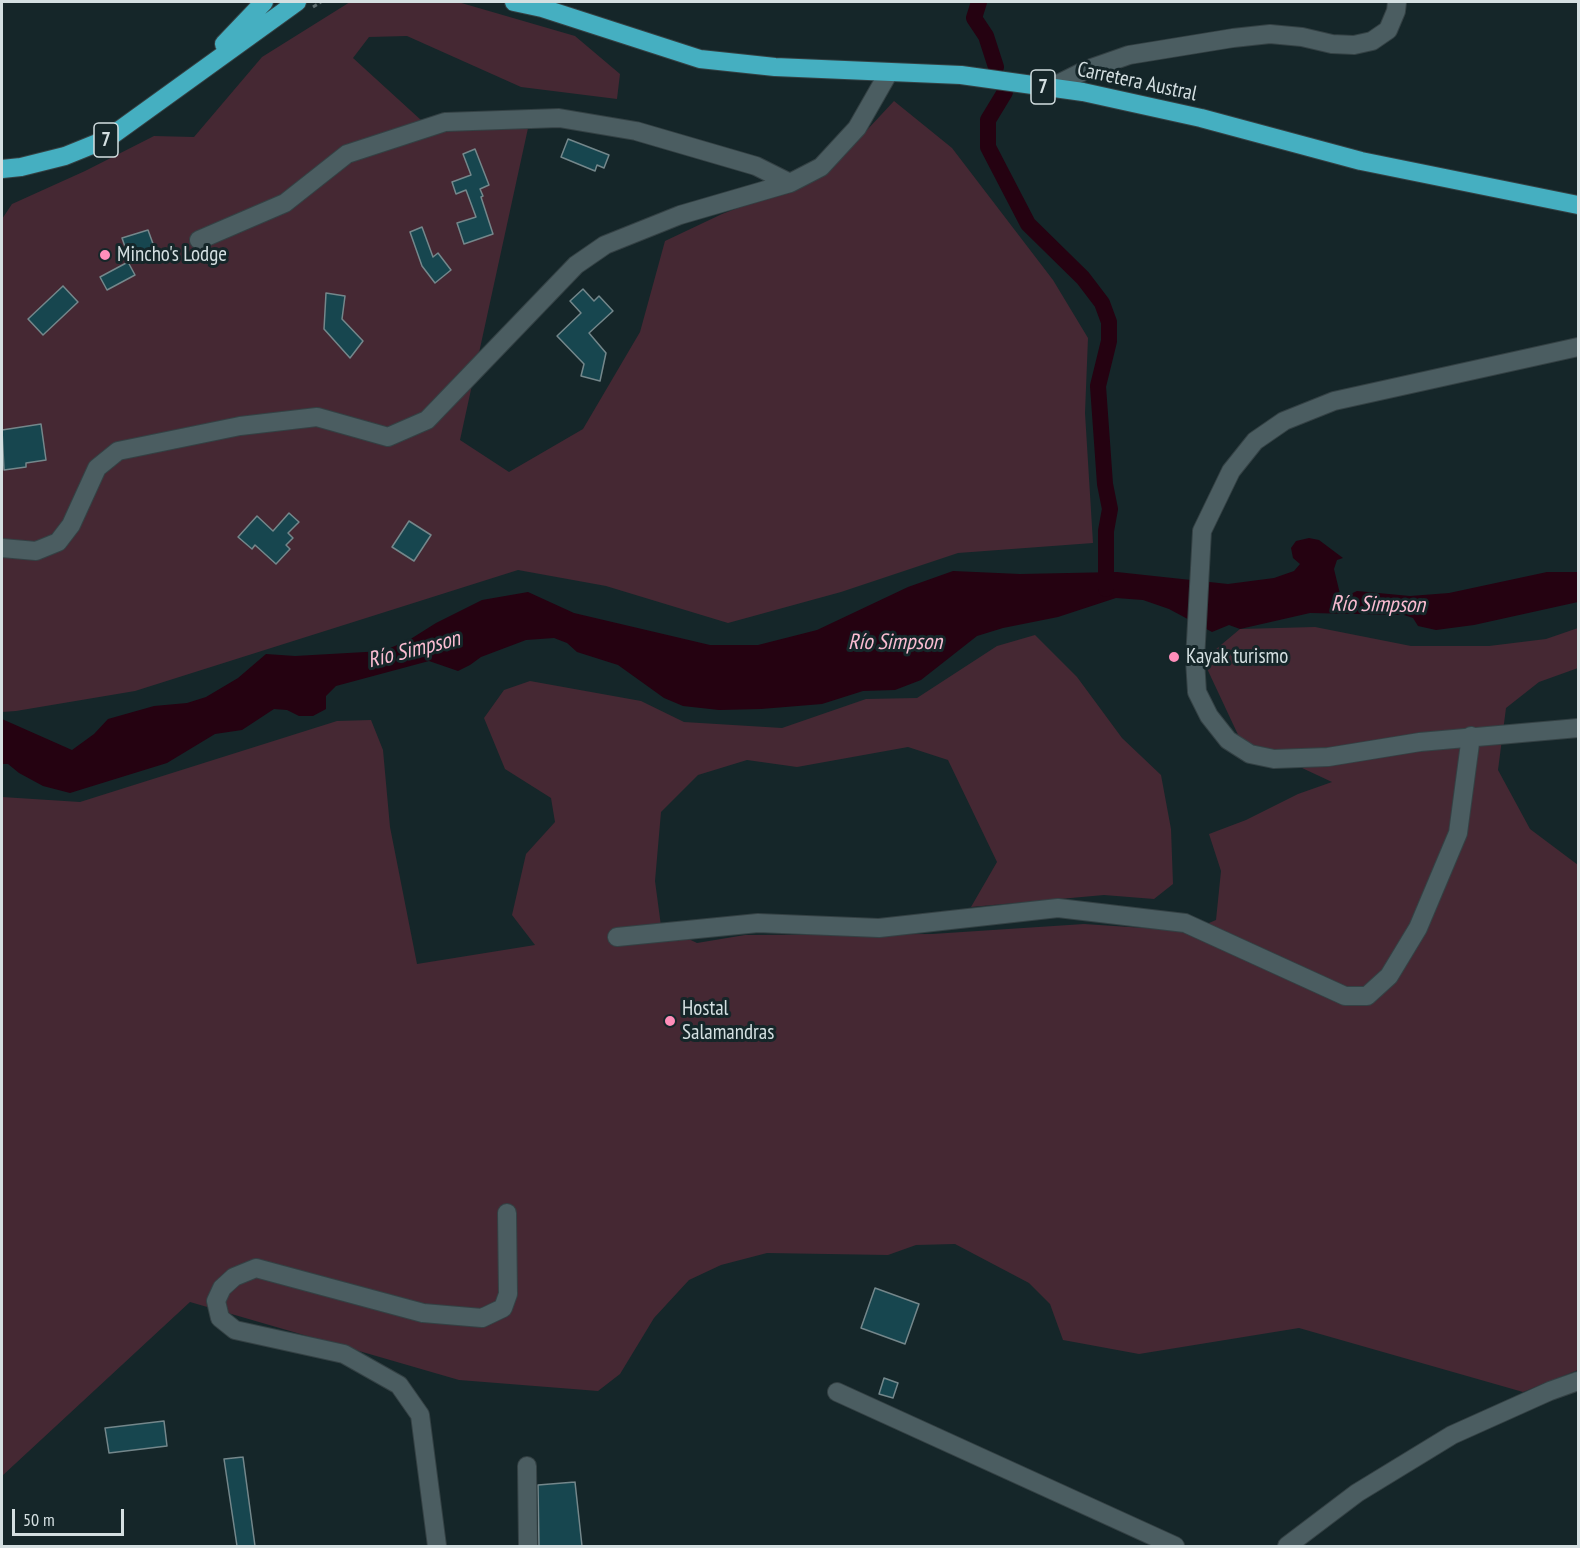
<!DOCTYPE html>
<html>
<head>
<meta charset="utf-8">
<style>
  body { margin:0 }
  #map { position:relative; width:1580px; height:1548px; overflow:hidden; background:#152629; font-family:"PT Sans Narrow",sans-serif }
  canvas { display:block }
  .frame { position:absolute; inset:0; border:3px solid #d4dfe1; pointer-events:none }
  .scale { position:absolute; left:12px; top:1509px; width:112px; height:27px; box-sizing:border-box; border:3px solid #d4dfe1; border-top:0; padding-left:8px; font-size:18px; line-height:21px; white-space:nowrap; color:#d4dfe1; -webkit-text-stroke:4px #152629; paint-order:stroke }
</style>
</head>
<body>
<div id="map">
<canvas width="1580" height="1548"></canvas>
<div class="frame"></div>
<div class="scale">50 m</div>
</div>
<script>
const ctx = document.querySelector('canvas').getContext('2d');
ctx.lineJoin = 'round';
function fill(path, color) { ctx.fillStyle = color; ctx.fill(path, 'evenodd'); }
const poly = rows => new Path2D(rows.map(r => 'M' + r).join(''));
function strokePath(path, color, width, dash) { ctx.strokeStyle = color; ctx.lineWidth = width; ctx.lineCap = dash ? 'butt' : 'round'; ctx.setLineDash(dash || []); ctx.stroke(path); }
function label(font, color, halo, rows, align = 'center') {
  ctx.font = font + ' "PT Sans Narrow",sans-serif'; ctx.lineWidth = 6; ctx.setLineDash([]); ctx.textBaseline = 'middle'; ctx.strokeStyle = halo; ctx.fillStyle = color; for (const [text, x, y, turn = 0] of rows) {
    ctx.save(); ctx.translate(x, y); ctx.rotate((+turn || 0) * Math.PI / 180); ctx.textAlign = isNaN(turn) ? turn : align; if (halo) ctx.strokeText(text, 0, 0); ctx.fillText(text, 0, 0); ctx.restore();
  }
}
const green = poly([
  [350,2,458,2,575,36,620,74,617,99,521,87,407,36,369,37,353,58,433,131,530,119,460,440,509,472,583,429,640,332,665,241,722,214,798,185,839,160,894,101,952,148,1053,280,1088,338,1085,413,1093,543,958,553,841,592,728,623,606,586,518,570,135,691,16,711,2,712,2,219,12,204,85,171,154,136,194,137,262,57],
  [1315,627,1411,646,1489,646,1546,639,1578,628,1578,668,1539,682,1506,708,1498,770,1530,829,1578,865,1578,1370,1523,1392,1299,1328,1139,1354,1063,1340,1050,1304,1029,1283,955,1244,916,1245,888,1255,767,1253,721,1265,689,1280,654,1318,620,1374,598,1391,459,1380,190,1302,2,1476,2,797,80,802,337,721,371,720,383,750,390,827,417,964,535,945,512,915,526,854,555,822,551,798,505,769,484,718,504,690,530,681,641,701,684,722,782,728,866,699,917,698,997,646,1035,635,1077,677,1122,738,1161,775,1171,829,1173,884,1154,899,1104,895,971,907,997,862,948,760,908,747,797,767,747,760,698,775,661,812,655,881,661,926,697,943,745,935,932,934,1084,924,1190,931,1216,920,1221,871,1209,834,1246,820,1298,794,1332,782,1240,739,1203,660,1240,629]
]);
const water = poly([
  [1309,538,1319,540,1343,558,1337,560,1334,569,1340,594,1344,597,1357,591,1410,596,1449,593,1547,572,1578,572,1578,602,1474,625,1436,630,1418,626,1413,618,1404,615,1310,613,1240,629,1229,625,1212,632,1169,609,1143,600,1116,598,1058,617,1003,628,977,636,921,680,895,690,863,691,822,704,761,709,719,710,683,706,664,698,618,665,577,652,567,643,554,638,526,640,481,657,470,665,458,671,429,661,336,686,326,696,326,709,313,716,299,716,287,710,274,709,242,730,215,734,167,763,70,793,43,786,19,773,8,764,2,764,2,719,72,750,94,734,108,719,154,706,187,703,206,697,238,678,266,654,295,656,383,651,409,640,436,623,482,600,528,592,574,613,710,645,758,645,817,630,908,587,953,571,1020,574,1117,572,1228,584,1274,578,1294,571,1300,564,1293,558,1291,548,1296,541]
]);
const canal = poly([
  [979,2,974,18,986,36,996,67],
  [1005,92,988,120,988,147,1028,224,1083,278,1102,303,1109,322,1109,341,1098,386,1105,484,1110,509,1106,531,1106,589]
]);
const building = poly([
  [568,139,609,155,604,168,597,165,595,171,561,157,568,139],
  [475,149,489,185,480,189,483,196,481,197,493,234,464,244,457,223,476,217,466,190,456,194,452,182,471,175,463,154,475,149],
  [422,227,433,257,438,253,451,270,435,283,422,266,410,232,422,227],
  [148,230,156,252,130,261,122,238,148,230],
  [128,262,135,275,107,290,100,277,128,262],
  [63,286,78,302,43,335,28,319,63,286],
  [583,289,594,301,599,296,613,311,589,333,606,353,600,381,581,376,584,364,557,336,581,313,570,301,583,289],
  [326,293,345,296,342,319,363,341,350,358,324,329,326,293],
  [41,424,46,460,26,463,26,467,4,470,2,430,41,424],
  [289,513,299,522,288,533,293,538,286,545,290,549,276,564,255,545,252,549,238,537,257,516,273,531,289,513],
  [409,521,431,535,414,561,392,547,409,521],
  [875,1288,919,1304,905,1344,861,1328,875,1288],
  [884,1378,898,1383,893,1398,879,1394,884,1378],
  [164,1421,167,1446,109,1453,105,1428,164,1421],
  [243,1457,255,1546,237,1546,224,1459,243,1457],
  [575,1482,582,1546,539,1546,538,1485,575,1482]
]);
const path = poly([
  [313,7,321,2]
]);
const minor = poly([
  [1050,88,1086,70,1129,55,1233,38,1270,34,1302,37,1332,44,1354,45,1372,41,1388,30,1396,11,1397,2],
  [199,240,285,203,347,154,445,122,559,118,636,131,756,166,790,183],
  [1578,347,1334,401,1284,421,1255,441,1231,471,1202,531,1195,660,1197,692,1209,716,1228,740,1250,754,1274,759,1328,757,1420,742,1578,728],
  [2,548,36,551,58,542,71,525,97,468,118,451,240,426,317,417,388,437,427,420,576,265,605,245,680,215,790,183,821,167,857,128,889,72],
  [617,937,758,923,879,928,1058,908,1185,923,1345,996,1367,996,1389,976,1418,928,1458,833,1471,736],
  [837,1392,1175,1546],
  [527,1466,528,1546],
  [437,1546,420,1415,399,1385,344,1354,235,1330,220,1318,216,1301,222,1288,234,1277,256,1268,423,1313,482,1318,503,1308,508,1294,507,1213],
  [1287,1546,1357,1493,1452,1435,1550,1391,1578,1381]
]);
const highway = poly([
  [514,2,542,8,700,59,775,67,961,75,1083,92,1201,118,1361,161,1578,205],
  [224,44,264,2],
  [2,169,21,167,65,156,107,139,297,2]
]);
const markers = [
  [105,255,6,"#ff8eba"],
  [1174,657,6,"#ff8eba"],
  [670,1021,6,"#ff8eba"]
];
const shields = [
  [1043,87,24],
  [106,140,24]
];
const shieldNames = [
  ["7",1043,87],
  ["7",106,140]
];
const streetNames = [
  ["Carretera Austral",1137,82,12]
];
const poiNames = [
  ["Mincho's Lodge",117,255],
  ["Kayak turismo",1186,657],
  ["Hostal",682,1009],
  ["Salamandras",682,1033]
];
const waterNames = [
  ["Río Simpson",1378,605,1],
  ["Río Simpson",895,643],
  ["Río Simpson",414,650,-14]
];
fill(green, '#452833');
fill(water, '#250211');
strokePath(canal, '#250211', 16);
fill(building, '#17464f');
strokePath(building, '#74878b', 1.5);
strokePath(minor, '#344144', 20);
strokePath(highway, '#344144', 20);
strokePath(path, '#5f6e70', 3, [4.5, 3]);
strokePath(minor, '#4b5d61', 18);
strokePath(highway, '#45afc1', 18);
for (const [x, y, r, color] of markers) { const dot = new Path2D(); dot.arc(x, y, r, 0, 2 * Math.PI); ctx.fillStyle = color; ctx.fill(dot); strokePath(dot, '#152629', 2); }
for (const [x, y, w] of shields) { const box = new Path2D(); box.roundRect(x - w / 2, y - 17, w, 34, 4.5); ctx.fillStyle = '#152629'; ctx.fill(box); strokePath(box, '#d4dfe1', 1.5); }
label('bold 20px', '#d4dfe1', null, shieldNames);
label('21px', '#d4dfe1', '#152629', streetNames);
label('21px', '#d4dfe1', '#152629', poiNames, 'left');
label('italic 22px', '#fabcd1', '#152629', waterNames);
</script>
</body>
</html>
